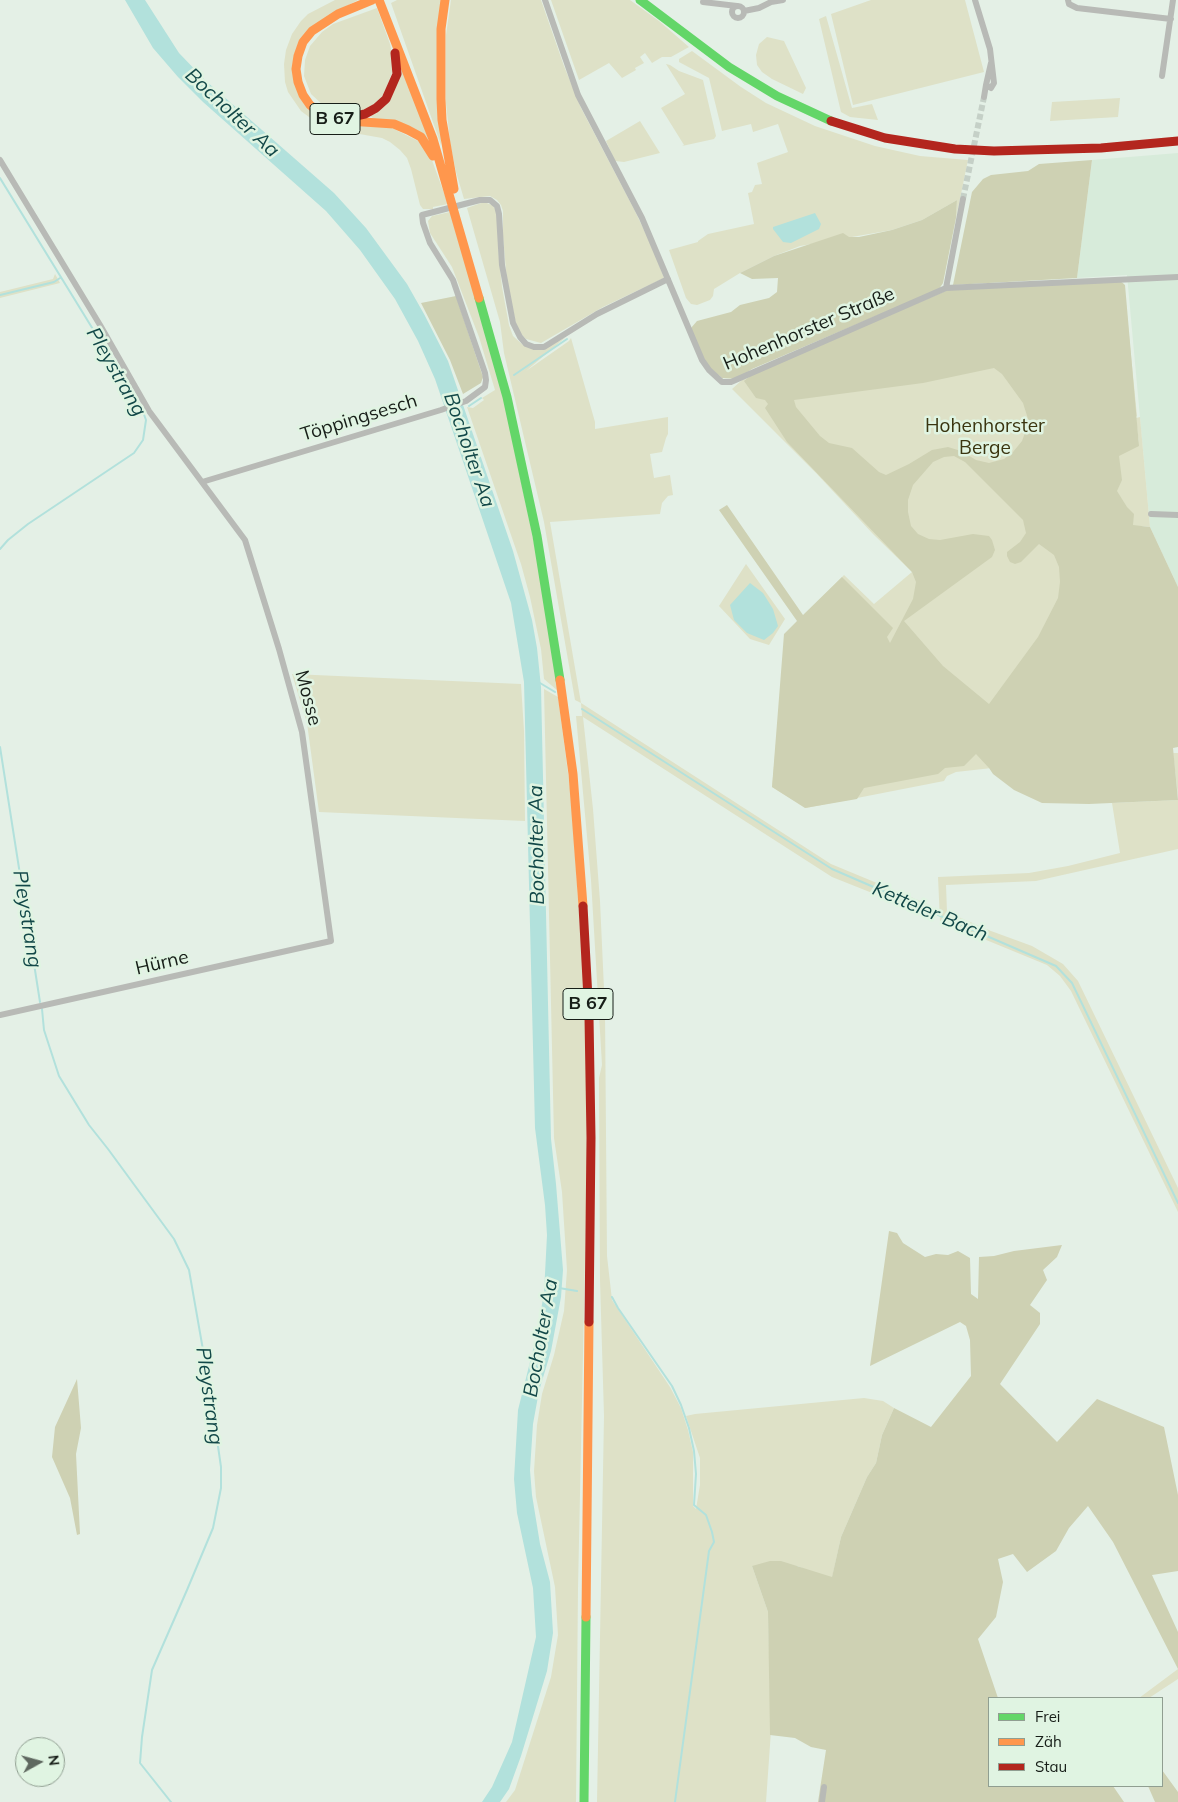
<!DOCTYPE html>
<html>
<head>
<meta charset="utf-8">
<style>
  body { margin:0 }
  #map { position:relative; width:1178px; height:1802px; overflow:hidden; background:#e4f0e6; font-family:Mulish,sans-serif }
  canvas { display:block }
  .legend { position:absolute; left:988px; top:1697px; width:175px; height:90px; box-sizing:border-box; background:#e0f4e2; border:1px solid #909e91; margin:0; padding:6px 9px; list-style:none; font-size:15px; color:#171e18 }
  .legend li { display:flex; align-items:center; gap:10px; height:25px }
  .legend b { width:25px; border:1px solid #909e91 }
  .north { position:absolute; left:15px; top:1737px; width:50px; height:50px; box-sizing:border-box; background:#e0f4e2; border:1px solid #909e91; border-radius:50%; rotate:83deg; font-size:14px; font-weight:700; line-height:20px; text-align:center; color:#171e18 }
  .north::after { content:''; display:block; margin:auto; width:18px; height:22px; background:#5f6860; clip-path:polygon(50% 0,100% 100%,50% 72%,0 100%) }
</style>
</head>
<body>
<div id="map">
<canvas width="1178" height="1802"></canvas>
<ul class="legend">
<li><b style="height:6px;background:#63d668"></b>Frei</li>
<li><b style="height:6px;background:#ff974d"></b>Zäh</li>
<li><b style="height:6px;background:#b3261e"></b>Stau</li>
</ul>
<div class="north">N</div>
</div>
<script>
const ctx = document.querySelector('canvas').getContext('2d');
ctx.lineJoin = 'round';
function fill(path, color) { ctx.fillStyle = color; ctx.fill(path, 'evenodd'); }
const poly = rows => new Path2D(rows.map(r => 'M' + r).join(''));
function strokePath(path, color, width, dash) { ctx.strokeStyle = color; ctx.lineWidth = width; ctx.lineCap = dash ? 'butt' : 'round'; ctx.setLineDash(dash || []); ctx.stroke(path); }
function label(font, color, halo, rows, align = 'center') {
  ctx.font = font + ' Mulish,sans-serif'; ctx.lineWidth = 5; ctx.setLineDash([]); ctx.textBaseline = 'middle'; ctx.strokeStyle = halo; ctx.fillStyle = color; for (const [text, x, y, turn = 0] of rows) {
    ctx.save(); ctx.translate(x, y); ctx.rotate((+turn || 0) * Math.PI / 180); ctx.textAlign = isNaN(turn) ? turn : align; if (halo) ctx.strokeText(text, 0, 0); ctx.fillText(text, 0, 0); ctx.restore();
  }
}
const built = poly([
  [1178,153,1178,587,1150,527,1127,275,1077,278,1092,160]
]);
const green = poly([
  [335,0,358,0,335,12,294,54,311,109,386,125,409,132,429,152,448,204,433,207,433,209,423,209,420,205,411,169,407,158,400,150,390,142,382,138,337,130,309,117,301,111,288,92,285,82,284,64,286,50,292,34,301,21,308,14],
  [397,0,442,0,441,145,391,3],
  [451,0,541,0,564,66,581,108,634,209,653,249,664,278,603,307,541,343,526,339,520,333,516,324,507,281,503,237,503,211,501,205,497,200,490,196,464,199,456,172,450,142,446,103,446,35],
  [551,0,630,0,659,21,689,47,671,57,662,57,652,63,645,53,640,57,644,63,635,68,636,70,622,78,609,63,579,80],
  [871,0,965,0,984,72,853,105,831,14],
  [377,8,390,44,394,63,393,79,378,103,351,115,338,113,324,106,311,94,304,76,305,60,310,46,322,32,333,24],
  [826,16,852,108,872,104,878,120,850,117,841,112,819,19],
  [767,37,784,41,806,88,803,94,772,79,762,72,757,65,756,55,759,44],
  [692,51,741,87,766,103,815,126,875,146,920,156,968,160,956,218,957,200,922,220,892,230,800,246,774,256,740,273,714,289,713,296,710,300,697,305,691,304,686,298,669,250,698,242,698,241,708,234,754,224,748,193,752,192,755,185,762,184,757,163,788,152,778,124,753,132,751,124,722,131,709,78,679,62,679,59],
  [398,58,432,148,374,119,369,115,377,111],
  [666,64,670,65,679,71,703,80,716,136,714,139,682,146,684,145,661,108,685,94],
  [1120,98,1118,117,1050,121,1052,102],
  [640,121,660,153,624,162,615,161,606,141],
  [484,202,492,205,497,211,499,258,502,287,509,325,513,336,523,345,536,350,544,349,566,337,526,371,569,341,571,338,595,422,595,429,668,417,668,434,666,438,662,452,650,454,654,478,670,475,673,495,668,496,662,503,660,514,550,522,581,703,831,864,930,905,930,916,832,877,583,717,593,809,600,901,605,1011,607,1256,612,1300,670,1387,681,1408,688,1430,693,1452,693,1506,696,1509,700,1485,700,1458,686,1416,695,1414,864,1398,883,1401,894,1408,882,1435,876,1463,867,1477,841,1537,832,1578,810,1572,798,1566,752,1566,768,1612,771,1731,766,1802,597,1802,604,1416,600,1280,599,1078,602,1065,591,880,576,716,582,716,581,703,575,700,544,522,504,353,500,322,467,208],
  [450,212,501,386,539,567,558,691,544,679,541,649,530,597,521,564,467,407,473,408,484,400,482,398,495,390,479,337,452,267,430,233,428,221,432,216],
  [55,274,60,283,0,298,0,292,53,279],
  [1120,281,1124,284,1137,416,1133,418,1139,445,1136,418,1140,417,1150,527,1142,526,1172,748,956,772,947,776,944,781,806,808,772,787,786,633,844,575,874,604,912,572,873,534,817,474,732,389,742,380,928,298],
  [746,564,785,619,769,645,750,639,719,606],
  [292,674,521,684,524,731,525,821,319,812,307,723],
  [544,689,558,697,571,796,585,1002,587,1165,578,1588,576,1802,506,1802,515,1790,551,1677,558,1635,555,1587,536,1497,534,1471,537,1425,542,1394,554,1355,564,1311,567,1270,562,1192,554,1138],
  [1173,753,1178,753,1178,796],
  [1178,800,1178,849,1036,881,946,885,947,912,991,931,1032,946,1063,964,1078,981,1178,1188,1178,1212,1071,991,1060,976,1047,965,940,921,938,877,1029,873,1068,866,1120,853,1112,803],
  [1178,1669,1178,1679,1149,1698,1139,1698]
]);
const forest = poly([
  [1092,160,1077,278,953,285,972,192,983,179,991,175,1028,171,1039,164],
  [957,200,956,218,943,283,939,289,752,369,737,379,722,378,709,367,704,360,691,328,697,321,731,312,740,305,769,298,777,292,778,278,752,279,740,273,774,256,843,233,849,237,859,237,892,230,922,220],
  [1120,281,1125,285,1139,446,1119,456,1122,480,1117,491,1127,507,1134,514,1133,525,1150,527,1178,587,1178,747,1173,748,1178,800,1089,804,1042,803,1014,790,993,774,989,768,976,754,964,766,945,768,938,774,864,788,857,799,805,808,772,787,784,634,797,621,719,510,727,505,803,615,842,577,893,628,887,637,890,643,913,599,916,582,912,572,787,442,765,408,768,404,765,400,756,398,744,381,754,373,948,290],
  [994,368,1002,374,1023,403,1029,422,1022,441,1013,452,1004,459,989,463,976,460,961,451,948,447,932,450,909,464,886,475,879,472,852,448,829,443,820,436,796,407,794,400,923,383],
  [954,456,965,462,1023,520,1026,533,1020,542,1007,552,1007,556,1010,562,1015,564,1021,562,1039,544,1054,555,1059,567,1060,582,1058,598,1038,637,989,704,943,666,904,621,992,557,995,550,992,540,989,536,973,534,940,540,929,539,918,534,911,526,908,512,908,500,913,485,933,462,944,457],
  [456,296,483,377,481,383,463,394,450,360,421,303],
  [889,1231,897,1233,903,1243,925,1257,936,1254,948,1255,958,1251,970,1258,971,1294,978,1299,979,1257,994,1256,1014,1251,1062,1245,1057,1257,1043,1270,1047,1280,1030,1305,1040,1313,1040,1324,1000,1384,1057,1442,1097,1399,1164,1427,1178,1495,1178,1571,1152,1575,1178,1632,1178,1669,1113,1542,1088,1506,1069,1528,1056,1551,1027,1572,1013,1554,998,1559,1003,1582,996,1617,978,1639,998,1698,989,1698,989,1786,1113,1786,1124,1802,818,1802,826,1750,811,1747,795,1738,770,1735,768,1612,752,1566,770,1561,781,1561,832,1577,841,1537,867,1477,876,1463,882,1435,894,1408,931,1427,971,1376,970,1340,966,1326,960,1322,870,1366],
  [77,1379,81,1428,76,1454,80,1534,77,1535,70,1498,52,1457,55,1427],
  [1162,1770,1178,1792,1178,1802,1155,1802,1148,1786,1162,1786]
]);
const water = poly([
  [125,0,145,0,179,53,206,81,334,193,366,228,407,284,424,314,448,361,513,551,532,620,537,648,541,687,551,1139,556,1184,563,1270,561,1297,551,1351,539,1391,533,1424,530,1470,532,1495,540,1544,550,1582,553,1633,547,1671,521,1756,509,1789,500,1802,482,1802,492,1787,512,1742,536,1637,533,1588,517,1513,514,1479,518,1410,536,1338,544,1293,547,1235,545,1205,535,1128,524,682,511,603,435,379,418,341,395,299,360,250,326,211,203,102,178,77,153,48],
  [815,213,821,224,819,229,791,243,783,242,773,229,773,227],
  [750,583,763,593,773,609,778,626,773,633,764,640,747,633,734,620,730,605]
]);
const stream = poly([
  [0,178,142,409,146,420,143,440,134,453,28,524,8,540,0,549],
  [0,295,54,282,60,278],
  [514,375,567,339],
  [469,406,481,398],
  [540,683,555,692],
  [582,709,832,869,1056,966,1072,983,1178,1203],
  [0,747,40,1002],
  [42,1009,44,1030,59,1076,89,1125,108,1149,174,1239,189,1270,209,1384,221,1467,221,1488,213,1528,187,1590,152,1670,142,1737,140,1763,171,1802],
  [559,1288,577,1291],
  [612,1297,618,1308,672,1386,681,1405,689,1428,694,1451,696,1474,694,1505,706,1515,712,1532,714,1542,709,1551,675,1802]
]);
const streetTunnel = poly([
  [963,199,984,97]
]);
const street = poly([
  [545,0,578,95,642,218,702,360,709,370,722,382,731,382,946,288,1178,277],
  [975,0,990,49,994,83,991,88,986,85,991,63],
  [1068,0,1069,4,1077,8,1171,19],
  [703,2,737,6],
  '732 12a6 6 0 1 1 12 0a6 6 0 1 1-12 0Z',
  [744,11,759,8,771,2,783,0],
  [1162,76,1173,0],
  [984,97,986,85],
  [0,160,100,325,149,411,245,540,279,649,302,732,331,941,0,1015],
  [946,288,963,199],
  [202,482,441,410,466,401,485,387,486,380,485,373,453,280,430,243,423,223,422,215,480,200,490,200,497,206,499,214,502,265,513,323,520,337,526,344,534,347,544,347,597,314,668,279],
  [1151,514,1178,515],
  [822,1802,824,1787]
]);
const fast = poly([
  [640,0,729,67,777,96,831,121],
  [479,298,507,397,537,536,560,680],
  [584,1802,586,1617]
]);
const slow = poly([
  [372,0,338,14,312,31,303,42,298,56,296,69,298,82,303,95,310,105,320,113,332,118,348,121,394,124,408,130,421,137,433,156],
  [379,0,433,139,479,298],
  [445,0,441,29,441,99,442,120,454,189],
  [560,680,573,774,583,906],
  [586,1617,589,1322]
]);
const jam = poly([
  [351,117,365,114,376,108,386,99,397,74,395,53],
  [831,121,885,138,955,149,994,151,1101,148,1178,141],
  [583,906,589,1017,591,1138,589,1322]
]);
const shields = [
  [335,119,50],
  [588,1004,50]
];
const shieldNames = [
  ["B 67",335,119],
  ["B 67",588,1004]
];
const streetNames = [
  ["Hohenhorster Straße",809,329,-23],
  ["Töppingsesch",359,418,-17],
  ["Mosse",308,698,75],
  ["Hürne",162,963,-13]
];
const parkNames = [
  ["Hohenhorster",985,426],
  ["Berge",985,448]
];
const waterNames = [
  ["Bocholter Aa",232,113,43],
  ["Pleystrang",116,372,60],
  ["Bocholter Aa",469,450,71],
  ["Bocholter Aa",537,845,-91],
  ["Ketteler Bach",930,912,23],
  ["Pleystrang",27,919,81],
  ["Bocholter Aa",541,1338,-80],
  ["Pleystrang",209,1396,82]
];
fill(built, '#d7ebda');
fill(green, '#dee1c7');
fill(forest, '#ced1b3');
fill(water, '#b2e1dc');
strokePath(stream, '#b2e1dc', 2);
strokePath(streetTunnel, '#c5d0c7', 6, [6, 3]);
strokePath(street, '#b8bab6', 6);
strokePath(fast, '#63d668', 9);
strokePath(slow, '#ff974d', 9);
strokePath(jam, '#b3261e', 9);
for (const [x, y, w] of shields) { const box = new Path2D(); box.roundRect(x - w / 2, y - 15.5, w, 31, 4); ctx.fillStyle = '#e0f4e2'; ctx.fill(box); strokePath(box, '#171e18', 1); }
label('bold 18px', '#171e18', null, shieldNames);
label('19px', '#171e18', '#e0f4e2', streetNames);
label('19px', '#3a3510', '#e0f4e2', parkNames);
label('italic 20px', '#124848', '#e0f4e2', waterNames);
</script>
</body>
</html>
